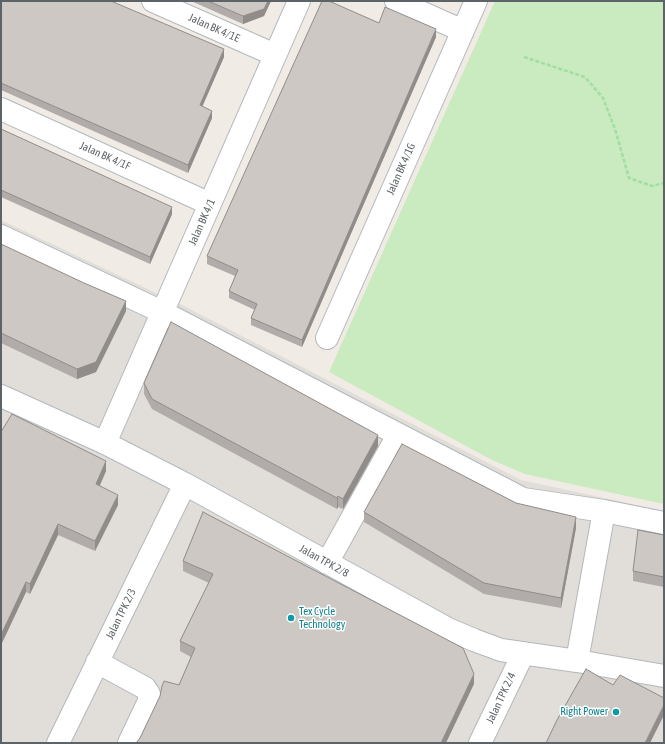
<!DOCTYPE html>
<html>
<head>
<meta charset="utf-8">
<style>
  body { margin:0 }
  #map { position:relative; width:665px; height:744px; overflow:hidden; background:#f1ebe5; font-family:"Asap Condensed",sans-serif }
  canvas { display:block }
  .frame { position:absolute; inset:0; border:2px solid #5d6467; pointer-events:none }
</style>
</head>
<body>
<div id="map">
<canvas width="665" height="744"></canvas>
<div class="frame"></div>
</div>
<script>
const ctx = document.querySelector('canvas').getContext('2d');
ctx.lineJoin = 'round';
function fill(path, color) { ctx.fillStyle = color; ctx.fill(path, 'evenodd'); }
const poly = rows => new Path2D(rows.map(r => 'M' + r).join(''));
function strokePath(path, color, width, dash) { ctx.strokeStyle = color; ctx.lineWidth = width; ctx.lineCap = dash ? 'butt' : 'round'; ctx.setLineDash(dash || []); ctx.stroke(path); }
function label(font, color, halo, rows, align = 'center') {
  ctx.font = font + ' "Asap Condensed",sans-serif'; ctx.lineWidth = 3; ctx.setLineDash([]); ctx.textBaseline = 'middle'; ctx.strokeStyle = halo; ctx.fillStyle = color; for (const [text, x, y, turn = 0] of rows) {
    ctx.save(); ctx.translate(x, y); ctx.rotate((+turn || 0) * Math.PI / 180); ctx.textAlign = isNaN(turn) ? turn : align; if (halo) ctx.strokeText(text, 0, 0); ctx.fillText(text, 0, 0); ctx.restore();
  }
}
const industrial = poly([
  [1,220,186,307,521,480,664,511,664,743,1,743]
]);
const green = poly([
  [495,1,664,1,664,504,525,474,492,460,329,372]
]);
const path = poly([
  [636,1,639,1],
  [524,57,585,77,603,98,615,129,629,178,652,186,664,183]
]);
const minor = poly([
  [153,1,275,55],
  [396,1,463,31],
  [1,109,210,204],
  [1,236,162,312,523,499,604,511,664,523],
  [327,338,476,1],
  [1,396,105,443,185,484,448,629,474,640,501,650,577,661,664,676],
  [105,443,299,1],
  [327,563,398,435],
  [577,661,604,511],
  [97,662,145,688,149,694,149,701,129,743],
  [58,743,185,484],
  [480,743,523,654]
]);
const wall = poly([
  [1,1,224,57,202,106,212,118,188,173,1,90],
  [191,1,271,1,264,16,243,24],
  [379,23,436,37,302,347,251,325,251,318,255,310,229,298,229,291,235,276,207,264,207,256],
  [1,129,172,214,150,264,1,197],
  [1,244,126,311,96,372,77,379,1,343],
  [144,383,378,446,343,509,338,507,337,509,152,409,144,394],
  [1,432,106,471,100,485,118,505,95,551,58,535,30,594,26,592,1,645],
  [516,503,576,528,561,608,484,594,364,522,364,512],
  [664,535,664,587,633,581,633,571],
  [183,561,474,684,179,685,191,657,180,651,180,641,209,583,183,571]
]);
const shadedWall = poly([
  [268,1,271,1,264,16,243,24,243,16],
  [436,29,436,37,302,347,302,340],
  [224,49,224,57,200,112,200,105],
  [212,111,212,118,188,173,188,165],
  [172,207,172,214,150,264,150,257],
  [126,301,126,311,96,372,77,379,77,369],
  [378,435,378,446,343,509,343,499],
  [106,461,106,471,96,494,96,484],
  [118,495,118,505,95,551,95,541],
  [338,496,338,507,337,509,337,498],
  [576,517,576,528,561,608,561,598],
  [58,524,58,535,30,594,30,584],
  [26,582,26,592,1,645,1,635],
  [474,674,474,684,446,743,441,743],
  [664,705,664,715,650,743,645,743]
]);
const building = poly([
  [1,1,111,1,224,49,200,105,212,111,188,165,1,83,1,1],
  [208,1,268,1,264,9,243,16,208,1],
  [322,1,329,1,379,23,385,7,436,29,302,340,251,318,257,304,229,291,238,270,207,256,322,1],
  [1,129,172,207,150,257,1,190,1,129],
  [1,244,84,283,126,301,96,362,77,369,1,333,1,244],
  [171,322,378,435,343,499,338,496,337,498,152,399,144,383,171,322],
  [12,414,106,461,96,484,118,495,95,541,58,524,30,584,26,582,1,635,1,432,12,414],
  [402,444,516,503,576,517,561,598,484,583,364,512,402,444],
  [203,512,463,648,474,674,441,743,136,743,140,738,160,696,162,686,164,681,179,685,195,648,180,641,213,574,183,561,203,512],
  [638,530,664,535,664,577,633,571,638,530],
  [586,669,613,685,620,675,664,698,664,705,645,743,546,743,557,720,586,669]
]);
const markers = [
  [291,618,4,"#0f9aa8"],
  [616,712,4,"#0f9aa8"]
];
const streetNames = [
  ["Jalan BK 4/1E",214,28,24],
  ["Jalan BK 4/1F",105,156,24],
  ["Jalan BK 4/1G",401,169,-66],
  ["Jalan BK 4/1",202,222,-66],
  ["Jalan TPK 2/8",324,561,29],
  ["Jalan TPK 2/3",121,614,-64],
  ["Jalan TPK 2/4",501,698,-65]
];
const cultureNames = [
  ["Tex Cycle",299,612],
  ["Technology",299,625],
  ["Right Power",608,712,"right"]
];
fill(industrial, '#e1ddd9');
fill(green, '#caeabf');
strokePath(minor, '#b3b8bb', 24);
strokePath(path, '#a1dea1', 2.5, [4, 2]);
strokePath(minor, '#fff', 22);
fill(wall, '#b1aca9');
fill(shadedWall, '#908c89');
fill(building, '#cec8c4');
strokePath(building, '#908c89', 1);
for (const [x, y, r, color] of markers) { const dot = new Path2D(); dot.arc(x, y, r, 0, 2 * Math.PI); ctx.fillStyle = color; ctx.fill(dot); strokePath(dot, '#fff', 1.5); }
label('11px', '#5d6467', '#fff', streetNames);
label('11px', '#0d838f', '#fff', cultureNames, 'left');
</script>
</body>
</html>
